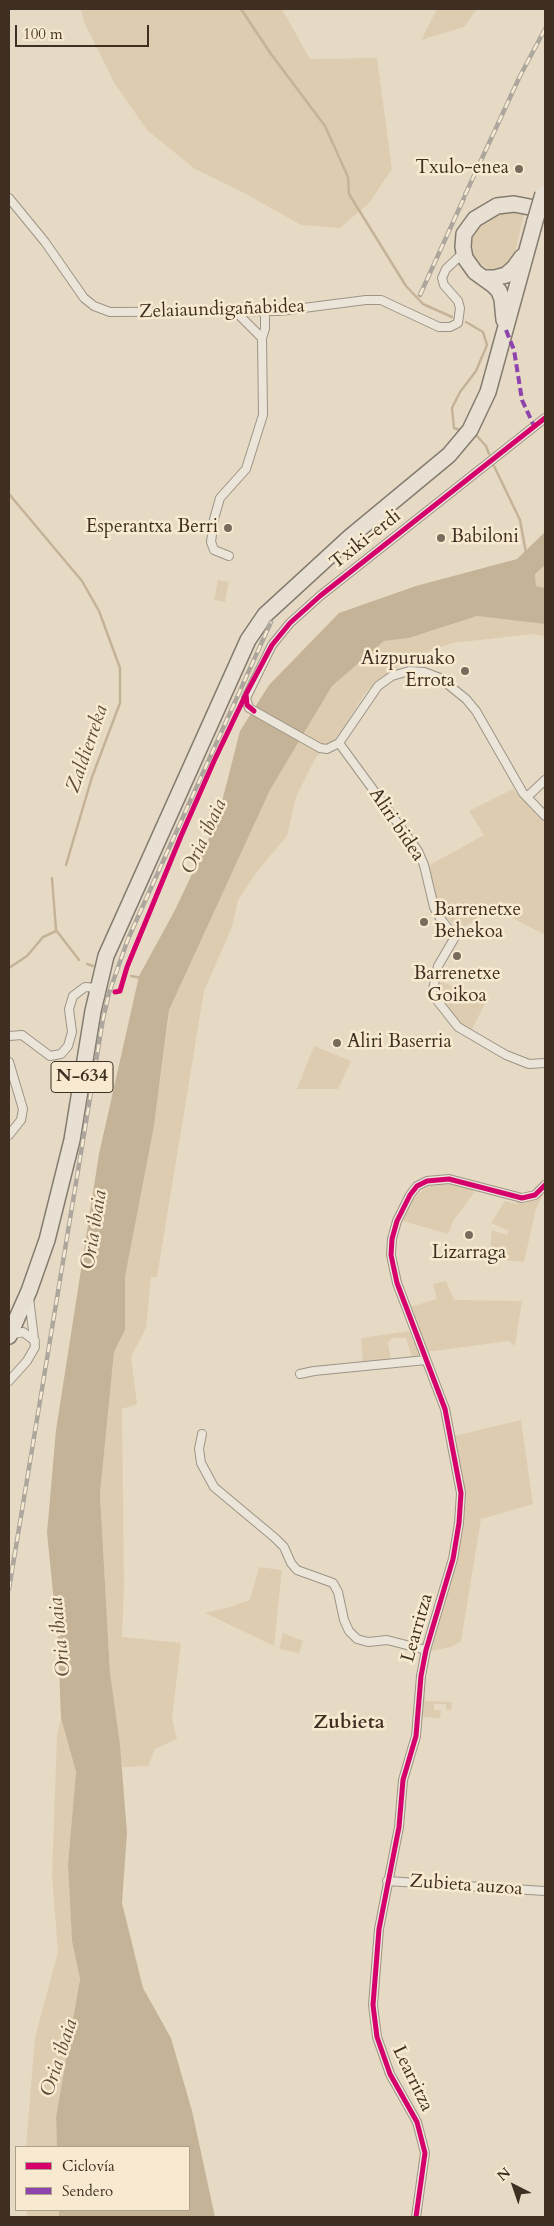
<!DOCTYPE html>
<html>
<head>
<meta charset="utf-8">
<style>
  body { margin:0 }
  #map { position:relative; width:554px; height:2226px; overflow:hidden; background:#e7dac5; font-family:Cardo,serif }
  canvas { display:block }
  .frame { position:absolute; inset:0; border:10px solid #3e2f22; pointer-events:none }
  .legend { position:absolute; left:15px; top:2146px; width:175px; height:65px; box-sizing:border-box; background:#f8ead0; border:1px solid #ae9f8a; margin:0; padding:6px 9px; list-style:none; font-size:15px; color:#3e2f22 }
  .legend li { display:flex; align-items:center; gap:10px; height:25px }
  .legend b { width:25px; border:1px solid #ae9f8a }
  .north { position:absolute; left:489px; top:2161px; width:50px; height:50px; -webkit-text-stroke:4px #f8ead0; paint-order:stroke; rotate:319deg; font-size:14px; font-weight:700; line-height:20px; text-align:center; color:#3e2f22 }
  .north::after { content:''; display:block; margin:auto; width:18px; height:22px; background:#3e2f22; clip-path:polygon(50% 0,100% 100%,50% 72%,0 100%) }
  .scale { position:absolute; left:15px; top:25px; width:134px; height:22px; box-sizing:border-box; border:2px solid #3e2f22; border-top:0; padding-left:6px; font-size:15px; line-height:18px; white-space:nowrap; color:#3e2f22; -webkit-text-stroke:4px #f8ead0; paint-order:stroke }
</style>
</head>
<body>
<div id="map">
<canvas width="554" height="2226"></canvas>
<div class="frame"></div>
<ul class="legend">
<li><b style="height:6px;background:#d6006c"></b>Ciclovía</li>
<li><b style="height:6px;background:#8e44ad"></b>Sendero</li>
</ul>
<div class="north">N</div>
<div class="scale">100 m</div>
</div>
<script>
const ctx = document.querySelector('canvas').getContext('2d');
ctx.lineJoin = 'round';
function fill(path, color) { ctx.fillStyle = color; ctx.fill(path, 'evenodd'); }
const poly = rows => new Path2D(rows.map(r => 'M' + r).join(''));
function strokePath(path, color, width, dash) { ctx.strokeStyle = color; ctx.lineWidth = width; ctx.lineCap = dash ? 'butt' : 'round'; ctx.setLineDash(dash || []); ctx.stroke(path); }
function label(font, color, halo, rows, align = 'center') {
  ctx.font = font + ' Cardo,serif'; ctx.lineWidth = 5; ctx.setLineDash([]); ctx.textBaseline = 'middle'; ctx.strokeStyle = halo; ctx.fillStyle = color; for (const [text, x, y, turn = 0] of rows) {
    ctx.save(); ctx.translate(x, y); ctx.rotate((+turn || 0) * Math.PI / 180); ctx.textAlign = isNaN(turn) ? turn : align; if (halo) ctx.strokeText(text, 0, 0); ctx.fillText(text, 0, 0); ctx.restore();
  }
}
const green = poly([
  [81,9,282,9,310,59,377,58,392,169,369,203,340,228,301,225,244,193,195,169,147,130,115,84,84,22],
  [437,9,477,9,464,27,421,40],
  [513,210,525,211,513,260,505,267,497,270,488,269,480,264,473,253,472,241,476,230,485,221,499,213],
  [545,565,545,588,536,586,535,573],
  [218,580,229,582,225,602,214,600],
  [477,616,545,624,545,636,533,634,452,643,405,661,375,682,364,695,334,743,316,757,296,797,287,836,256,873,238,900,232,927,204,991,157,1277,151,1277,146,1328,131,1357,137,1404,122,1409,124,1586,122,1637,181,1643,172,1718,177,1739,155,1749,148,1766,122,1767,110,1673,100,1494,114,1352,125,1330,125,1277,154,1126,170,1007,270,790,332,685,384,641,409,638],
  [513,789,545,824,545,935,495,909,459,930,437,908,428,866,484,835,469,811],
  [440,981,487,1000,471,1031,455,1023,437,997],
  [314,1046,351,1061,338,1089,297,1089],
  [440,1184,454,1185,473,1190,474,1193,453,1221,448,1234,403,1221,411,1203,418,1194,427,1187],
  [543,1194,536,1209,524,1262,489,1259,492,1230,507,1235,509,1231,491,1223,505,1201,520,1205,515,1202,533,1200],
  [446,1281,454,1300,522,1301,515,1346,509,1341,426,1352,410,1307,437,1299,433,1284],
  [409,1331,420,1356,412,1357,406,1338,393,1338,388,1342,391,1361,363,1364,361,1338],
  [521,1420,533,1504,481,1519,461,1641,451,1647,431,1651,445,1604,464,1516,465,1490,454,1436],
  [259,1567,282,1570,274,1646,205,1613,230,1607,250,1600],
  [283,1633,303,1641,299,1653,279,1649],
  [423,1678,426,1678,425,1701,452,1702,451,1710,446,1710,446,1704,434,1704,434,1710,441,1710,440,1718,422,1717],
  [61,1718,76,1772,68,1864,72,1941,80,1979,56,2117,57,2147,26,2147,35,2037,58,1952,52,1875,57,1736],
  [26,2210,59,2210,59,2217,28,2217]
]);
const water = poly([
  [545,532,545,565,535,574,536,586,545,588,545,624,477,616,409,638,384,641,332,686,270,790,169,1010,154,1126,125,1277,125,1330,114,1352,100,1494,110,1673,120,1745,127,1833,122,1903,143,1988,171,2038,192,2111,215,2217,59,2217,59,2210,189,2210,189,2147,57,2147,56,2117,80,1979,72,1941,68,1864,76,1772,61,1718,58,1641,47,1533,56,1430,99,1154,139,976,175,910,217,821,240,731,269,685,339,613,416,586,517,559]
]);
const stream = poly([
  [241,9,271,54,325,126,348,177,349,194,406,286,423,304,452,317],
  [460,430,454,428,452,408,460,392,476,371,487,345,483,332,466,322],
  [477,436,486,446,489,454],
  [494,466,520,520,526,553],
  [9,494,82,581,99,611,120,668,120,703,92,777,66,865],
  [52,878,56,930,79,960],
  [87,964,93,966],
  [9,968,27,956,43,937,56,931],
  [131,976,142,978]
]);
const street = poly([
  [9,198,45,242,84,298,94,306,110,312,280,311,366,300,381,300,439,327,450,327,458,323,460,308,458,301,444,285,442,278,446,269,463,253],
  [236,312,262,338],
  [545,418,320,596,290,623,272,645,246,698,249,708,320,748,327,749,339,743,378,686,392,676,409,671,424,672,440,678,466,699,476,711,523,793,545,816],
  [229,556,214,550,211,542,214,519,220,498,246,469,263,415,262,338,265,329,265,312],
  [339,743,418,851,424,865,434,907,440,918,455,937,438,966,432,994,458,1027,506,1055,529,1064,545,1063],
  [527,797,545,780],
  [9,1036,22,1035,50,1056,61,1054,68,1046,72,1032,69,1009,73,996,85,987,98,988],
  [9,1062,23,1109,21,1120,9,1135],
  [10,1335,23,1332,35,1341],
  [300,1374,314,1371,426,1360],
  [9,1381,27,1361,35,1347,29,1298],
  [202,1434,199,1449,201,1463,214,1487,275,1538,284,1547,291,1563,297,1570,333,1583,338,1592,344,1620,349,1631,357,1639,368,1642,387,1640,426,1650],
  [387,1881,545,1891],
  [416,2217,425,2153,417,2122,390,2074,377,2037,373,2005,379,1929,399,1827,403,1780,416,1736,421,1676,426,1650,453,1559,459,1523,461,1493,445,1409,397,1283,391,1255,392,1239,397,1221,410,1195,417,1186,427,1181,449,1179,522,1198,535,1195,545,1185]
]);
const highway = poly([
  [485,278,495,278,506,275,514,268,522,257],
  [504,320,502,299,499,291,493,285,475,272,465,258,463,247,464,234,475,219,497,206,514,204,545,210],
  [9,1336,29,1291,47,1240,72,1140,93,1011,106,956,248,640,265,615,350,537,449,455,470,430,488,392,535,221]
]);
const rail = poly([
  [465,195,520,76,545,29],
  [420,295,464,198],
  [9,1589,103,1019,109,993,128,939,271,622]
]);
const highwayBridge = poly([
  [535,221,543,194]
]);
const quiet = poly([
  [506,330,514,350,522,400,534,426]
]);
const cycleway = poly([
  [254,711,247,705,246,694,272,645,290,623,320,596,545,418],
  [115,992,120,991,127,967,181,836,214,761,246,694],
  [416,2217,425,2153,417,2122,390,2074,377,2037,373,2005,379,1929,399,1827,403,1780,416,1736,421,1676,426,1650,453,1559,459,1523,461,1493,445,1409,397,1283,391,1255,392,1239,397,1221,410,1195,417,1186,427,1181,449,1179,522,1198,535,1195,545,1185]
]);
const markers = [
  [519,169,5,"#796b5b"],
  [228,528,5,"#796b5b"],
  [441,538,5,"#796b5b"],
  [465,671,5,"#796b5b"],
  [424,922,5,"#796b5b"],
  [457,956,5,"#796b5b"],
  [337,1043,5,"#796b5b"],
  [469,1235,5,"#796b5b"]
];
const shields = [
  [82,1077,62]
];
const shieldNames = [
  ["N-634",82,1077]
];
const poiNames = [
  ["Txulo-enea",509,169],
  ["Esperantxa Berri",218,528],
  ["Babiloni",451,538,"left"],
  ["Aizpuruako",455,660],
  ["Errota",455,682],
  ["Barrenetxe",434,911,"left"],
  ["Behekoa",434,933,"left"],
  ["Barrenetxe",457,975,"center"],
  ["Goikoa",457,997,"center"],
  ["Aliri Baserria",347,1043,"left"],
  ["Lizarraga",469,1254,"center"]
];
const streetNames = [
  ["Zelaiaundigañabidea",222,310,-2],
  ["Txiki-erdi",366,540,-38],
  ["Aliri bidea",396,825,56],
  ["Learritza",418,1628,-74],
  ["Zubieta auzoa",466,1886,4],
  ["Learritza",412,2079,64]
];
const waterNames = [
  ["Zaldierreka",88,749,-71],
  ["Oria ibaia",205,837,-65],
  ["Oria ibaia",95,1230,-81],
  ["Oria ibaia",61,1637,-96],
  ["Oria ibaia",60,2058,-72]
];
const neighbourhoodNames = [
  ["Zubieta",349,1723]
];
fill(green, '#deccb0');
fill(water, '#c5b398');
strokePath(stream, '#c5b398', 2.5);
strokePath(street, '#9d9486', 10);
strokePath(highway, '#857c70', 18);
strokePath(street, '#eae4d9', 8);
strokePath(highway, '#e7e0d3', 15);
strokePath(rail, '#aca69d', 4.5);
strokePath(rail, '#f8ead0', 2.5, [8]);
strokePath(highwayBridge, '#857c70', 18, []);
strokePath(highwayBridge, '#e7e0d3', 15);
strokePath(quiet, '#8e44ad', 4, [8, 4]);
strokePath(cycleway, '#d6006c', 5);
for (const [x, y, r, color] of markers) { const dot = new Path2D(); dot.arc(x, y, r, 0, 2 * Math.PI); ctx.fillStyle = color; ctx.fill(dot); strokePath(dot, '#f8ead0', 2); }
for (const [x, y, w] of shields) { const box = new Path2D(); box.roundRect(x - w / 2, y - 15.5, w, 31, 4); ctx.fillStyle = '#f8ead0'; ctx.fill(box); strokePath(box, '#3e2f22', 1); }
label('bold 18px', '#3e2f22', null, shieldNames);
label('19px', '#3e2f22', '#f8ead0', poiNames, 'right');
label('19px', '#3e2f22', '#f8ead0', streetNames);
label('italic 20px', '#5c4c3a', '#f8ead0', waterNames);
label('bold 20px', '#3e2f22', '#f8ead0', neighbourhoodNames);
</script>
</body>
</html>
